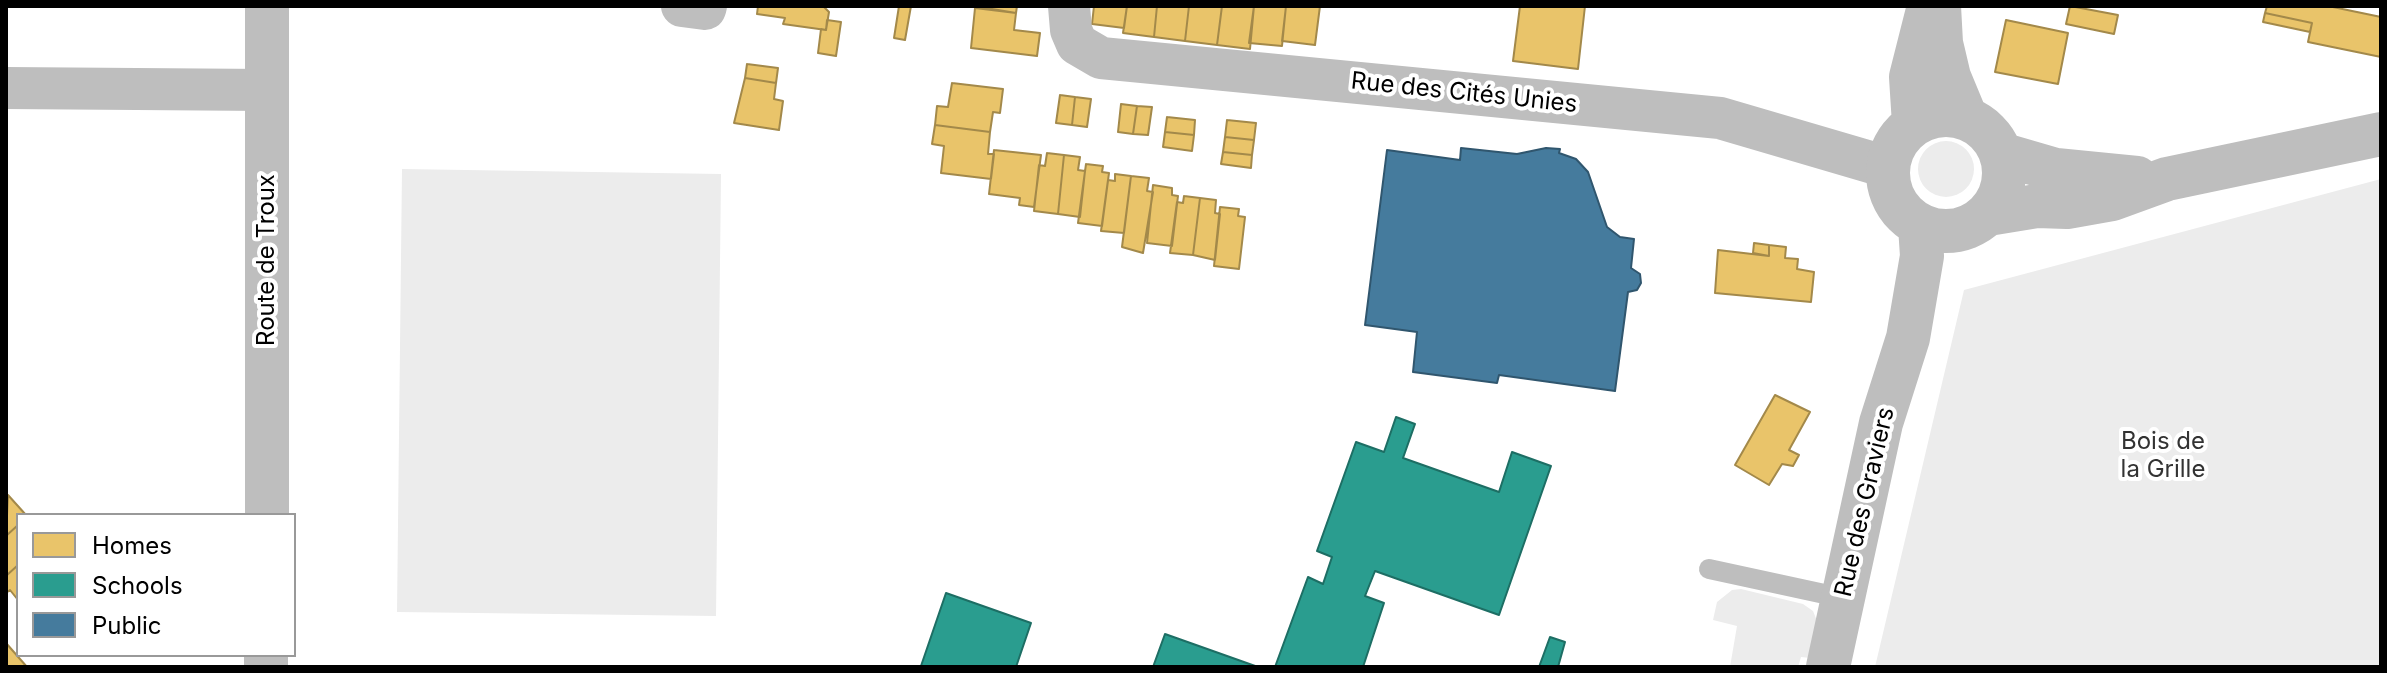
<!DOCTYPE html>
<html>
<head>
<meta charset="utf-8">
<style>
  body { margin:0 }
  #map { position:relative; width:2387px; height:673px; overflow:hidden; background:#fff; font-family:Inter,sans-serif }
  canvas { display:block }
  .frame { position:absolute; inset:0; border:8px solid #000; pointer-events:none }
  .legend { position:absolute; left:16px; top:513px; width:280px; height:144px; box-sizing:border-box; background:#fff; border:2px solid #999; margin:0; padding:10px 14px; list-style:none; font-size:24px; color:#000 }
  .legend li { display:flex; align-items:center; gap:16px; height:40px }
  .legend b { width:40px; border:2px solid #999 }
</style>
</head>
<body>
<div id="map">
<canvas width="2387" height="673"></canvas>
<div class="frame"></div>
<ul class="legend">
<li><b style="height:22px;background:#e9c46a"></b>Homes</li>
<li><b style="height:22px;background:#2a9d8f"></b>Schools</li>
<li><b style="height:22px;background:#457b9d"></b>Public</li>
</ul>
</div>
<script>
const ctx = document.querySelector('canvas').getContext('2d');
ctx.lineJoin = 'round';
function fill(path, color) { ctx.fillStyle = color; ctx.fill(path, 'evenodd'); }
const poly = rows => new Path2D(rows.map(r => 'M' + r).join(''));
function strokePath(path, color, width, dash) { ctx.strokeStyle = color; ctx.lineWidth = width; ctx.lineCap = dash ? 'butt' : 'round'; ctx.setLineDash(dash || []); ctx.stroke(path); }
function label(font, color, halo, rows, align = 'center') {
  ctx.font = font + ' Inter,sans-serif'; ctx.lineWidth = 8; ctx.setLineDash([]); ctx.textBaseline = 'middle'; ctx.strokeStyle = halo; ctx.fillStyle = color; for (const [text, x, y, turn = 0] of rows) {
    ctx.save(); ctx.translate(x, y); ctx.rotate((+turn || 0) * Math.PI / 180); ctx.textAlign = isNaN(turn) ? turn : align; if (halo) ctx.strokeText(text, 0, 0); ctx.fillText(text, 0, 0); ctx.restore();
  }
}
const green = poly([
  '1918 169a28 28 0 1 1 56 0a28 28 0 1 1-56 0Z',
  [402,169,721,174,716,616,397,612],
  [2381,179,2381,667,1875,667,1964,290],
  [1741,589,1803,604,1813,611,1817,621,1811,658,1801,657,1798,667,1730,667,1737,626,1713,620,1717,602,1732,590]
]);
const homes = poly([
  [758,6,823,6,829,12,826,30,783,24,785,18,757,14,758,6],
  [899,6,911,6,905,40,894,38,899,6],
  [974,6,1017,6,1016,13,974,6],
  [1094,6,1127,6,1124,28,1092,24,1094,6],
  [1127,6,1157,6,1154,37,1123,33,1127,6],
  [1157,6,1189,6,1185,41,1154,37,1157,6],
  [1189,6,1222,6,1217,45,1185,41,1189,6],
  [1222,6,1254,6,1250,49,1217,45,1222,6],
  [1254,6,1286,6,1282,46,1249,43,1254,6],
  [1286,6,1320,6,1315,45,1282,41,1286,6],
  [1520,6,1585,6,1578,69,1513,61,1520,6],
  [2070,6,2118,15,2114,34,2066,24,2070,6],
  [2267,6,2328,6,2381,17,2381,57,2308,42,2312,23,2265,13,2267,6],
  [975,8,1016,13,1014,30,1040,33,1037,56,971,48,975,8],
  [2265,13,2312,23,2310,32,2263,22,2265,13],
  [827,20,841,22,836,56,818,53,821,29,826,30,827,20],
  [2006,20,2068,33,2058,84,1995,72,2006,20],
  [747,64,778,68,776,83,745,78,747,64],
  [745,78,776,83,774,99,783,101,779,130,734,123,745,78],
  [952,83,1003,89,1000,113,993,112,990,132,935,125,937,106,948,107,952,83],
  [1060,95,1075,97,1072,125,1056,123,1060,95],
  [1075,97,1091,99,1087,127,1072,125,1075,97],
  [1121,104,1137,106,1133,134,1118,132,1121,104],
  [1137,106,1152,107,1148,135,1133,134,1137,106],
  [1167,117,1195,120,1194,135,1165,132,1167,117],
  [1227,120,1256,123,1254,140,1225,137,1227,120],
  [935,125,990,132,988,154,994,154,991,179,941,173,944,146,932,144,935,125],
  [1165,132,1194,135,1192,151,1163,147,1165,132],
  [1225,137,1254,140,1252,155,1223,152,1225,137],
  [994,150,1041,155,1034,207,1019,205,1020,198,989,194,994,150],
  [1223,152,1252,155,1251,168,1221,164,1223,152],
  [1047,153,1064,155,1058,214,1034,211,1039,165,1045,166,1047,153],
  [1064,155,1080,157,1078,170,1085,171,1080,217,1058,214,1064,155],
  [1086,164,1103,166,1102,172,1109,173,1102,226,1078,223,1086,164],
  [1115,174,1131,176,1124,233,1101,231,1108,180,1115,181,1115,174],
  [1131,176,1149,178,1147,191,1153,192,1143,253,1122,247,1131,176],
  [1153,185,1172,188,1172,195,1178,196,1172,246,1147,243,1153,185],
  [1184,196,1200,198,1193,255,1170,253,1177,202,1183,203,1184,196],
  [1200,198,1216,200,1215,213,1220,214,1215,260,1193,255,1200,198],
  [1220,207,1239,209,1238,216,1245,217,1239,269,1214,266,1220,207],
  [1754,243,1769,245,1769,256,1753,253,1754,243],
  [1769,245,1786,247,1785,258,1798,259,1797,269,1814,272,1811,302,1715,293,1718,250,1769,256,1769,245],
  [1775,395,1810,412,1789,450,1799,455,1793,466,1782,464,1769,485,1735,465,1775,395],
  [8,495,26,515,18,515,18,525,6,536,8,495],
  [18,525,18,565,6,576,6,536,18,525],
  [18,565,18,600,10,590,6,593,6,576,18,565],
  [6,643,27,667,6,667,6,643]
]);
const schools = poly([
  [1396,417,1415,424,1403,458,1499,492,1512,452,1551,466,1499,615,1375,571,1365,596,1384,603,1363,667,1275,667,1308,577,1323,584,1332,557,1317,551,1356,442,1384,452,1396,417],
  [946,593,1031,623,1016,667,921,666,946,593],
  [1165,634,1258,667,1153,667,1165,634],
  [1550,637,1565,642,1558,667,1539,667,1550,637]
]);
const public = poly([
  [1461,148,1517,154,1546,148,1560,149,1559,153,1576,159,1588,172,1607,227,1620,237,1634,239,1631,268,1640,274,1641,283,1637,290,1628,292,1615,391,1499,375,1497,383,1413,372,1417,332,1365,325,1387,150,1460,160,1461,148]
]);
const service = poly([
  [1709,569,1843,598]
]);
const minor = poly([
  [682,6,705,9,706,6],
  [1069,6,1071,30,1077,44,1101,58,1720,118,1887,167],
  [6,88,267,90]
]);
const tertiary = poly([
  [1939,6,1941,43,1949,77,1966,118],
  '1888 173a58 58 0 1 1 116 0a58 58 0 1 1-116 0Z',
  [1914,124,1911,77,1929,6],
  [2001,154,2056,170,2137,178],
  [1988,214,2037,206,2067,207,2112,199,2167,179,2381,134],
  [267,515,267,6],
  [266,667,266,655],
  [1828,667,1881,423,1908,338,1922,256,1920,226]
]);
const streetNames = [
  ["Rue des Cités Unies",1464,93,6],
  ["Route de Troux",267,260,-90],
  ["Rue des Graviers",1865,502,-77]
];
const parkNames = [
  ["Bois de",2163,442],
  ["la Grille",2163,470]
];
fill(green, '#ececec');
fill(homes, '#e9c46a');
strokePath(homes, '#a3894a', 2);
fill(schools, '#2a9d8f');
strokePath(schools, '#1d6e64', 2);
fill(public, '#457b9d');
strokePath(public, '#30566e', 2);
strokePath(service, '#bebebe', 20);
strokePath(minor, '#bebebe', 42);
strokePath(tertiary, '#bebebe', 44);
label('24px', '#000', '#fff', streetNames);
label('24px', '#333', '#fff', parkNames);
</script>
</body>
</html>
